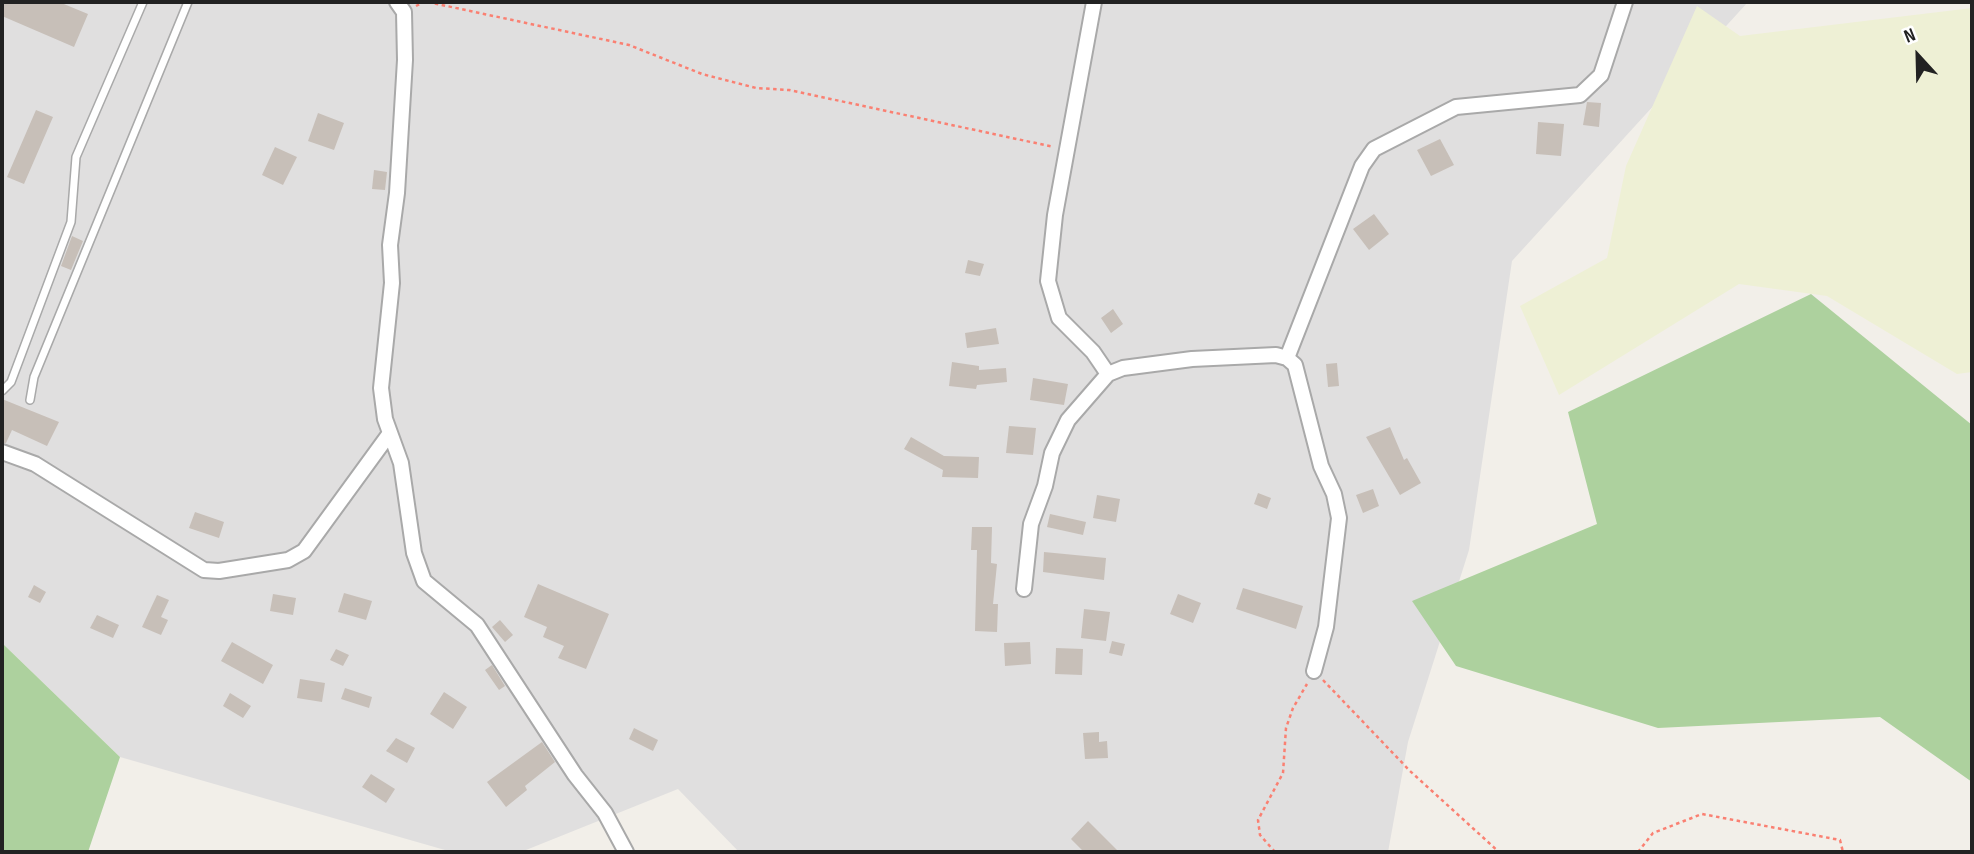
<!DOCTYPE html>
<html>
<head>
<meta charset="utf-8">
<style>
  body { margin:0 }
  #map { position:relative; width:1974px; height:854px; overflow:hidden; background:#f2efe9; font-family:"Sofia Sans Condensed",sans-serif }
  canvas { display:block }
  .frame { position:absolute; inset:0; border:4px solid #222; pointer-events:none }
  .north { position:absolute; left:1883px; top:21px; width:70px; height:70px; -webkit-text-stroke:5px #fff; paint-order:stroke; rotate:338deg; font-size:19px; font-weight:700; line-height:28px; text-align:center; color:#222 }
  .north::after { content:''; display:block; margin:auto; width:24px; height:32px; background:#222; clip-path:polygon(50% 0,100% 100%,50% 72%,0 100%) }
</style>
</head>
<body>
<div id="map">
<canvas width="1974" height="854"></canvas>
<div class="frame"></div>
<div class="north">N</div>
</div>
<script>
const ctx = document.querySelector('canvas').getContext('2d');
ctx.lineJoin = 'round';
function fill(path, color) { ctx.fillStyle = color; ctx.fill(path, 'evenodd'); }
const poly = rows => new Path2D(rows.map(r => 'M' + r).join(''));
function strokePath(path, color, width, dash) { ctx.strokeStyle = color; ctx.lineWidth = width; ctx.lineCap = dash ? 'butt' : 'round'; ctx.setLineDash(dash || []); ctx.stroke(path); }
const residential = poly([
  [2,2,1748,2,1512,261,1469,550,1408,742,1388,852,739,852,678,789,521,852,452,852,120,757,2,643]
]);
const farmland = poly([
  [1697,6,1740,36,1972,8,1972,372,1957,374,1827,296,1739,284,1559,395,1520,306,1607,258,1626,166]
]);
const forest = poly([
  [1811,294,1972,425,1972,782,1880,717,1658,728,1456,666,1412,601,1597,524,1568,412],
  [2,643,120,757,88,852,2,852]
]);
const building = poly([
  [4,2,59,2,88,14,74,47,2,16],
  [1587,102,1601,103,1599,127,1583,125],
  [36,110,53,117,24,184,7,177],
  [318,113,344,123,334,150,308,141],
  [1538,122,1564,124,1561,156,1536,154],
  [1440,139,1454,165,1431,176,1417,150],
  [275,147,297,157,283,185,262,175],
  [374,170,387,172,385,190,372,189],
  [1374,214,1389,234,1369,250,1353,229],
  [72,236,83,241,71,270,61,266],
  [968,260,984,264,980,276,965,273],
  [1113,309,1123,324,1111,333,1101,318],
  [996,328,999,344,967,348,965,333],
  [952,362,979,366,979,370,1006,368,1007,382,977,385,976,389,949,386],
  [1337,363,1339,386,1328,387,1326,364],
  [1033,378,1068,384,1064,405,1030,400],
  [2,399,59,422,47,446,12,430,6,443,2,443],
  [1009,426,1036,428,1033,455,1006,453],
  [1390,427,1404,460,1407,458,1421,483,1400,495,1366,437],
  [911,437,944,456,979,457,978,478,942,477,943,470,904,449],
  [1373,489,1379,506,1363,513,1356,495],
  [1258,493,1271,498,1267,509,1254,504],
  [1097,495,1120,499,1116,522,1093,518],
  [195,512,224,522,219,538,189,528],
  [1050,514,1086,522,1083,535,1047,527],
  [972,527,992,527,991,563,997,564,993,604,998,604,997,632,975,631,977,550,971,550],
  [1044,552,1106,558,1104,580,1043,572],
  [538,584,609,614,586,669,558,658,564,646,543,637,547,627,524,617],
  [34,585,46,592,40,603,28,597],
  [1243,588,1303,606,1296,629,1236,609],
  [344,593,372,601,366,620,338,612],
  [273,594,296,598,293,615,270,611],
  [1178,594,1201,603,1193,623,1170,614],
  [157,595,169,600,161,617,168,620,161,635,142,627],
  [1084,609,1110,612,1106,641,1081,638],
  [97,615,119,625,113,638,90,628],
  [500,620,513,635,505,642,492,627],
  [1112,641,1125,644,1122,656,1109,653],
  [232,642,273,665,263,684,221,661],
  [1030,642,1031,664,1005,666,1004,643],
  [1056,648,1083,649,1082,675,1055,674],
  [336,649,349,655,343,666,330,660],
  [492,665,505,686,499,690,485,670],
  [300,679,325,683,322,702,297,698],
  [345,688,372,697,369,708,341,699],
  [444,692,467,707,453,729,430,714],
  [230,693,251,706,243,718,223,706],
  [634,728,658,740,653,751,629,739],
  [1099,732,1099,742,1107,741,1108,758,1085,759,1083,733],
  [396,738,415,748,407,763,386,751],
  [542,742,555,762,525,786,527,790,506,807,487,782],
  [371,774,395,789,386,803,362,787],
  [1088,821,1119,852,1084,852,1071,839]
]);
const path = poly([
  [428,2,629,45,702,74,756,88,789,90,1054,147],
  [416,6,424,2],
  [1323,680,1410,771,1499,852],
  [1275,852,1260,835,1258,820,1283,773,1286,728,1293,708,1307,684],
  [1638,852,1653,833,1702,814,1840,840,1843,852]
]);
const service = poly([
  [2,391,11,382,71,222,76,157,143,2],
  [30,400,34,377,188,2]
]);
const minor = poly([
  [397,2,404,12,405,60,397,193,390,245,392,283,381,388,385,419,401,463,414,553,424,581,477,625,575,775,605,813,626,852],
  [1094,2,1055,215,1048,281,1059,318,1093,352,1108,374],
  [1287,358,1362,166,1374,149,1456,107,1580,95,1601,75,1625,2],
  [2,452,35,464,204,570,219,571,288,560,304,551,390,433],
  [1024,589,1031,524,1045,486,1052,453,1068,420,1108,374,1123,368,1192,359,1276,355,1287,358,1295,365,1321,466,1334,494,1339,518,1326,627,1314,671]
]);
fill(residential, '#e0dfdf');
fill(farmland, '#eef0d5');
fill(forest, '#add19e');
fill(building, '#c7bfb8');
strokePath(service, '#a9a9a9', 10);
strokePath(minor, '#a9a9a9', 18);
strokePath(path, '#fa8072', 2.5, [3.5, 3.5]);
strokePath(service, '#fff', 7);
strokePath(minor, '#fff', 14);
</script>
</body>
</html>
